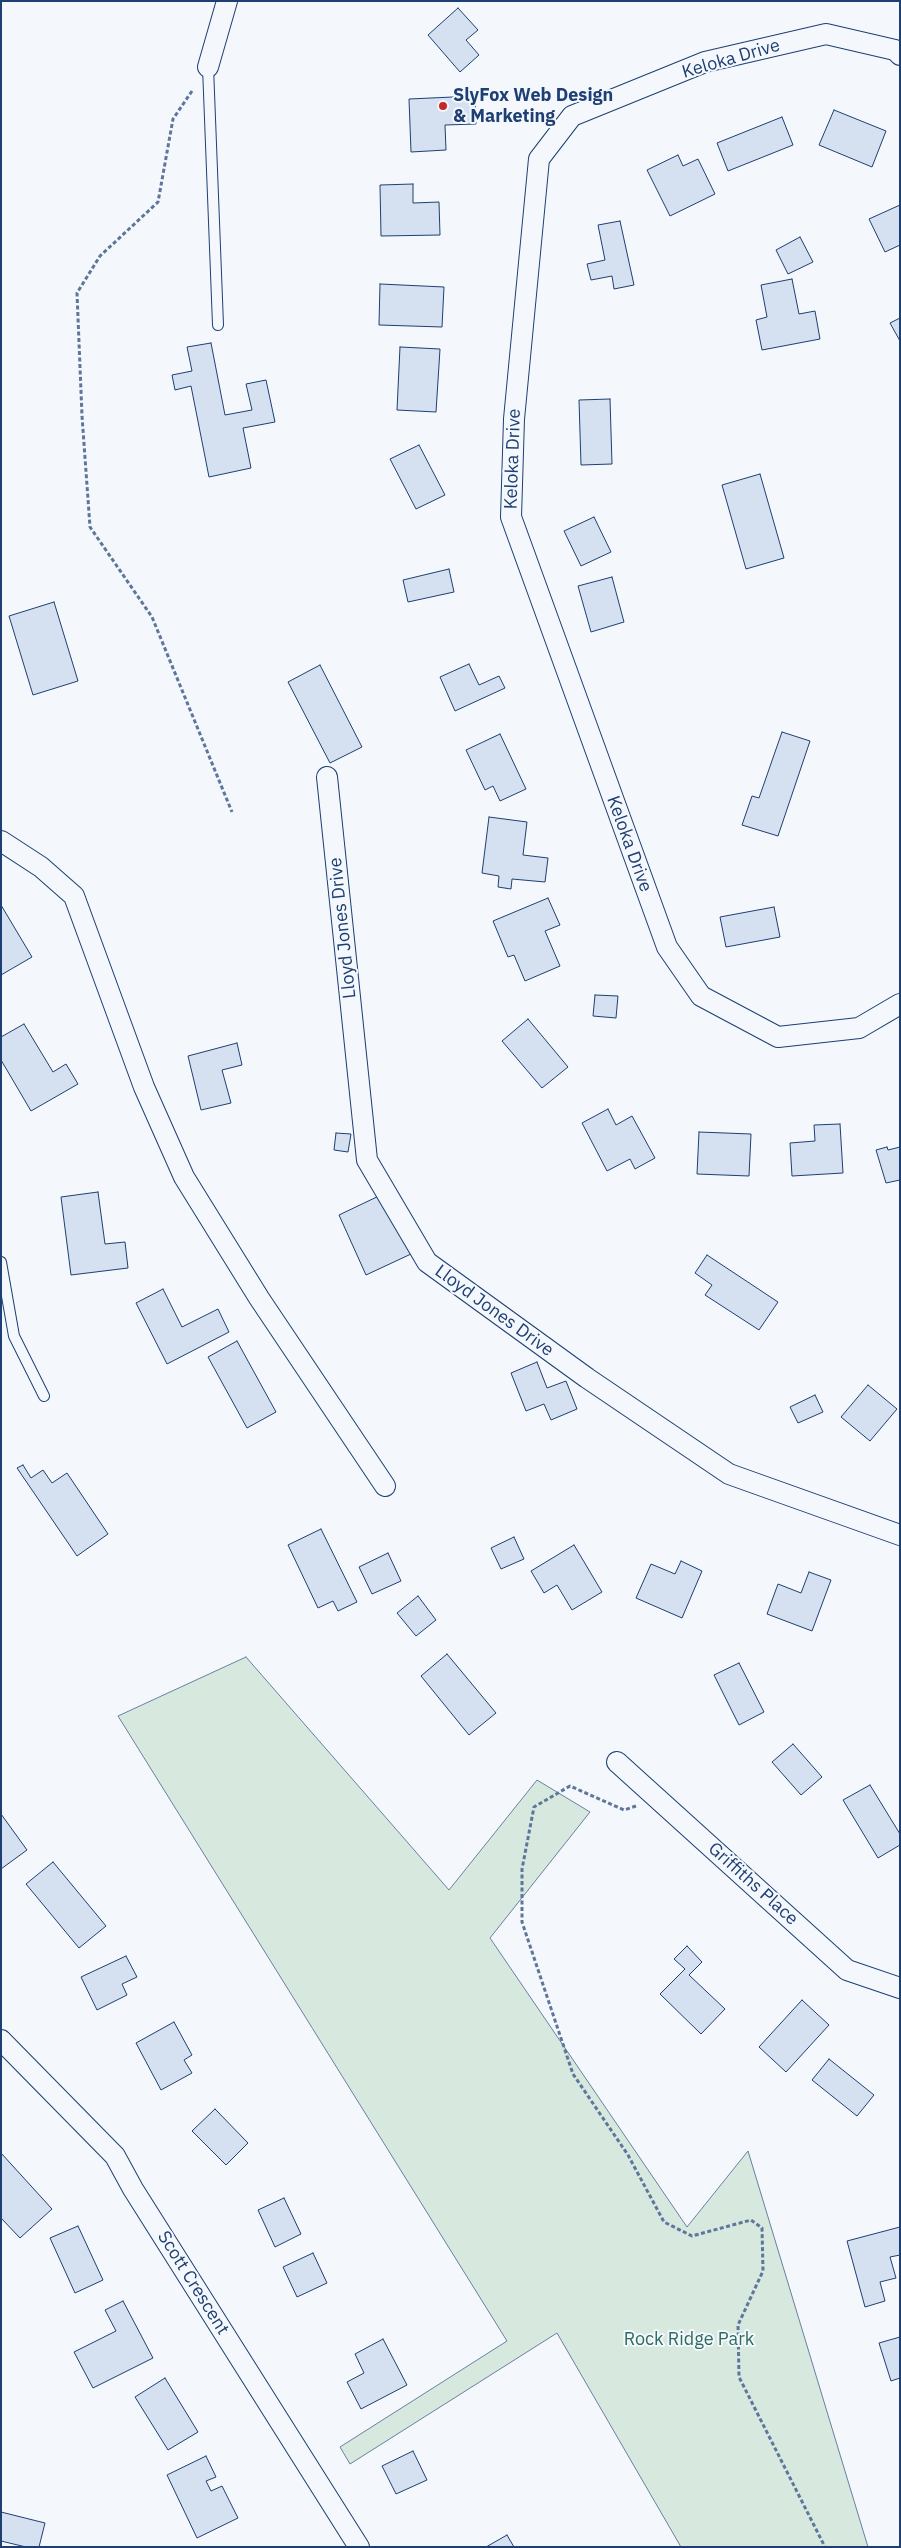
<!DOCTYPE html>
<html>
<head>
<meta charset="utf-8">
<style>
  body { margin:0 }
  #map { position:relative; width:901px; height:2548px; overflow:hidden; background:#f4f7fb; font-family:"IBM Plex Sans",sans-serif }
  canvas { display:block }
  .frame { position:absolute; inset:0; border:2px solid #1d3f73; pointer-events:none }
</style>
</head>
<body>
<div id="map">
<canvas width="901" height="2548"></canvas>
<div class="frame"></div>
</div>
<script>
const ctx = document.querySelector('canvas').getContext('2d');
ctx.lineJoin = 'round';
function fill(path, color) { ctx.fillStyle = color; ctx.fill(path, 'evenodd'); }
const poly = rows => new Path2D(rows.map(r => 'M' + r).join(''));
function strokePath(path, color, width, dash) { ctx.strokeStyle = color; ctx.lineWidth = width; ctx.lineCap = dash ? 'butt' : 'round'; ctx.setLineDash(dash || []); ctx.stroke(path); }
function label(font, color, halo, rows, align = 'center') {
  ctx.font = font + ' "IBM Plex Sans",sans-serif'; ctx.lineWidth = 4; ctx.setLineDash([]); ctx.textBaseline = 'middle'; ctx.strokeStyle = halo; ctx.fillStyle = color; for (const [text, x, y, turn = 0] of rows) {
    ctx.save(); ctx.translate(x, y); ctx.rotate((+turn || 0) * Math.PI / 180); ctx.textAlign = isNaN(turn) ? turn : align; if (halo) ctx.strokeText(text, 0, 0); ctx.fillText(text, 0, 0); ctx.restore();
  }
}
const green = poly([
  [246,1657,449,1890,537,1780,590,1812,490,1938,687,2227,748,2151,868,2547,681,2547,557,2333,350,2464,340,2447,507,2341,118,1716,246,1657]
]);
const building = poly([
  [458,8,478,30,466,40,479,55,460,72,428,35,458,8],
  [475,96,476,124,445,125,446,150,411,152,409,99,475,96],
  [834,110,886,131,872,167,819,145,834,110],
  [782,117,793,145,728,171,717,143,782,117],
  [678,155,683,166,698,159,715,194,670,216,647,170,678,155],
  [413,184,413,203,439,202,440,235,381,236,380,185,413,184],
  [900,205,900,245,885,252,869,219,900,205],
  [620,221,634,285,614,289,612,276,591,280,587,264,605,260,598,225,620,221],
  [800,237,813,262,788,274,776,250,800,237],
  [792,279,799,314,815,311,820,339,762,350,756,320,767,317,761,285,792,279],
  [380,284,444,287,442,327,379,325,380,284],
  [900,318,900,341,890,323,900,318],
  [211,343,225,415,252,410,246,384,266,380,275,422,243,428,251,468,209,477,191,386,175,390,172,375,192,371,187,347,211,343],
  [400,347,440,349,436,412,397,410,400,347],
  [610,399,612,464,581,465,579,400,610,399],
  [419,445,445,495,416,509,390,459,419,445],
  [760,474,784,558,746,569,722,485,760,474],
  [594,517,611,552,581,566,564,531,594,517],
  [449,569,454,592,408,602,403,580,449,569],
  [612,577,624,622,591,632,578,586,612,577],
  [54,602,78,681,33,695,9,616,54,602],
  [469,664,479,685,499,676,505,688,455,711,440,677,469,664],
  [320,665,362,747,330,763,288,682,320,665],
  [782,732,810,741,778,836,742,825,752,796,759,798,782,732],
  [500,734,526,789,500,801,493,786,485,790,466,750,500,734],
  [489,817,527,822,523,855,548,858,545,882,512,879,511,889,498,887,499,876,482,873,489,817],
  [548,898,560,925,545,931,560,966,525,981,514,955,508,957,493,921,548,898],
  [1,905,32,957,1,975,1,905],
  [774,907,780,937,726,947,720,917,774,907],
  [595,995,618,996,616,1018,593,1016,595,995],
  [528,1019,568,1067,542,1088,502,1041,528,1019],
  [24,1024,53,1072,66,1064,78,1084,31,1111,1,1060,1,1037,24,1024],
  [237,1043,242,1065,222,1070,231,1103,201,1110,188,1056,237,1043],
  [608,1109,616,1125,632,1116,655,1158,635,1169,630,1159,607,1171,582,1123,608,1109],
  [840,1124,843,1173,792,1176,790,1143,815,1141,814,1125,840,1124],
  [699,1132,751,1134,749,1176,697,1174,699,1132],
  [336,1133,351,1134,348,1152,334,1150,336,1133],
  [887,1147,888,1150,900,1147,900,1180,886,1183,876,1150,887,1147],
  [98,1192,105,1244,125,1242,128,1268,71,1275,61,1197,98,1192],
  [383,1194,411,1254,366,1275,339,1215,383,1194],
  [707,1255,778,1302,759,1330,705,1295,712,1285,695,1273,707,1255],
  [163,1289,182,1327,218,1309,229,1332,167,1364,136,1303,163,1289],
  [237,1341,276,1412,247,1428,208,1357,237,1341],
  [537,1362,547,1388,566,1381,577,1409,551,1420,544,1404,526,1411,511,1373,537,1362],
  [868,1385,897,1409,870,1441,841,1417,868,1385],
  [815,1395,823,1412,798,1423,790,1407,815,1395],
  [23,1465,31,1478,43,1470,52,1483,67,1473,108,1534,77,1556,17,1468,23,1465],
  [321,1529,357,1602,338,1611,333,1601,318,1608,288,1545,321,1529],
  [514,1537,524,1559,501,1569,491,1548,514,1537],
  [574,1545,602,1592,572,1610,557,1585,544,1593,531,1571,574,1545],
  [388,1553,401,1581,372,1594,359,1567,388,1553],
  [681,1561,702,1571,682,1618,636,1598,651,1564,675,1574,681,1561],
  [809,1572,831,1580,812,1631,767,1614,778,1584,801,1593,809,1572],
  [418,1596,436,1620,416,1636,397,1613,418,1596],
  [447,1654,496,1713,469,1735,421,1676,447,1654],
  [739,1663,764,1712,739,1725,714,1675,739,1663],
  [793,1744,822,1777,801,1795,772,1762,793,1744],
  [870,1785,900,1834,900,1845,878,1858,843,1800,870,1785],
  [1,1814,27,1850,1,1869,1,1814],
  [53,1862,106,1926,79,1948,26,1884,53,1862],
  [687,1946,702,1962,689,1975,725,2009,701,2034,660,1994,685,1969,674,1959,687,1946],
  [126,1956,137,1977,122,1984,127,1995,97,2010,81,1977,126,1956],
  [802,2000,829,2025,786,2072,759,2047,802,2000],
  [174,2022,192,2055,184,2060,192,2073,161,2090,136,2043,174,2022],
  [829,2059,874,2095,857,2116,812,2080,829,2059],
  [215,2109,248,2143,226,2165,192,2131,215,2109],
  [1,2153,52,2209,20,2238,1,2218,1,2153],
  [284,2198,301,2234,275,2247,258,2210,284,2198],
  [78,2226,103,2280,75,2293,50,2238,78,2226],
  [900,2227,900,2255,890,2257,896,2278,880,2282,885,2301,865,2307,847,2241,900,2227],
  [313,2253,327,2283,297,2297,283,2267,313,2253],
  [123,2301,153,2358,93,2388,74,2352,116,2331,105,2310,123,2301],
  [900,2337,900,2378,891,2381,879,2343,900,2337],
  [383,2339,407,2385,361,2409,347,2382,364,2373,355,2354,383,2339],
  [165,2378,198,2432,168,2450,135,2397,165,2378],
  [413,2451,427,2480,396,2494,382,2466,413,2451],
  [206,2456,216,2477,206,2481,211,2491,222,2486,238,2518,197,2538,167,2475,206,2456],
  [1,2512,45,2523,39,2547,26,2547,1,2541,1,2512],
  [507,2535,514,2547,486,2547,507,2535]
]);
const path = poly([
  [192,91,173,119,158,202,100,256,77,293,82,416,90,527,152,617,232,812],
  [636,1806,624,1810,570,1786,534,1807,522,1869,522,1922,573,2074,628,2155,664,2222,692,2236,751,2220,762,2228,763,2271,738,2325,739,2377,825,2547]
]);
const service = poly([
  [208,67,218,325],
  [1,1262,14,1336,44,1396]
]);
const minor = poly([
  [900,55,895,50,826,34,705,62,572,116,539,159,514,419,511,517,667,947,701,996,778,1037,859,1028,900,1004],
  [208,67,227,1],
  [327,777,367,1160,427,1262,587,1378,729,1474,900,1535],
  [1,841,41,867,74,896,144,1087,184,1177,259,1298,385,1486],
  [617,1762,847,1970,900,1988],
  [1,2040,115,2156,133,2189,359,2547]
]);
const markers = [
  [443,106,5,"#c62828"]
];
const streetNames = [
  ["Keloka Drive",731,59,-16],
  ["Keloka Drive",513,459,-88],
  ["Keloka Drive",629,844,70],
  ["Lloyd Jones Drive",343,928,-96],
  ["Lloyd Jones Drive",494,1311,36],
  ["Griffiths Place",753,1884,42],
  ["Scott Crescent",193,2283,58]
];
const poiNames = [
  ["SlyFox Web Design",453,96],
  ["& Marketing",453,117]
];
const parkNames = [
  ["Rock Ridge Park",689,2340]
];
fill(green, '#d7e8df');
strokePath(green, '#687fa3', 1);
fill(building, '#d5e0f0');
strokePath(building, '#1d3f73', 1);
strokePath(service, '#1d3f73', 12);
strokePath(minor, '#1d3f73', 22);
strokePath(path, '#5e769c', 3, [4, 2.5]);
strokePath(service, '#f4f7fb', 10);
strokePath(minor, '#f4f7fb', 20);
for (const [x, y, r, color] of markers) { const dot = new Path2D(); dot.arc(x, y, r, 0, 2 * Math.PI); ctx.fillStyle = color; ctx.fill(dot); strokePath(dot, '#f4f7fb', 2); }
label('18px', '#1d3f73', '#f4f7fb', streetNames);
label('bold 18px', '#1d3f73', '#f4f7fb', poiNames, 'left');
label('18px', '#2c6c60', '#f4f7fb', parkNames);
</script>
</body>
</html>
